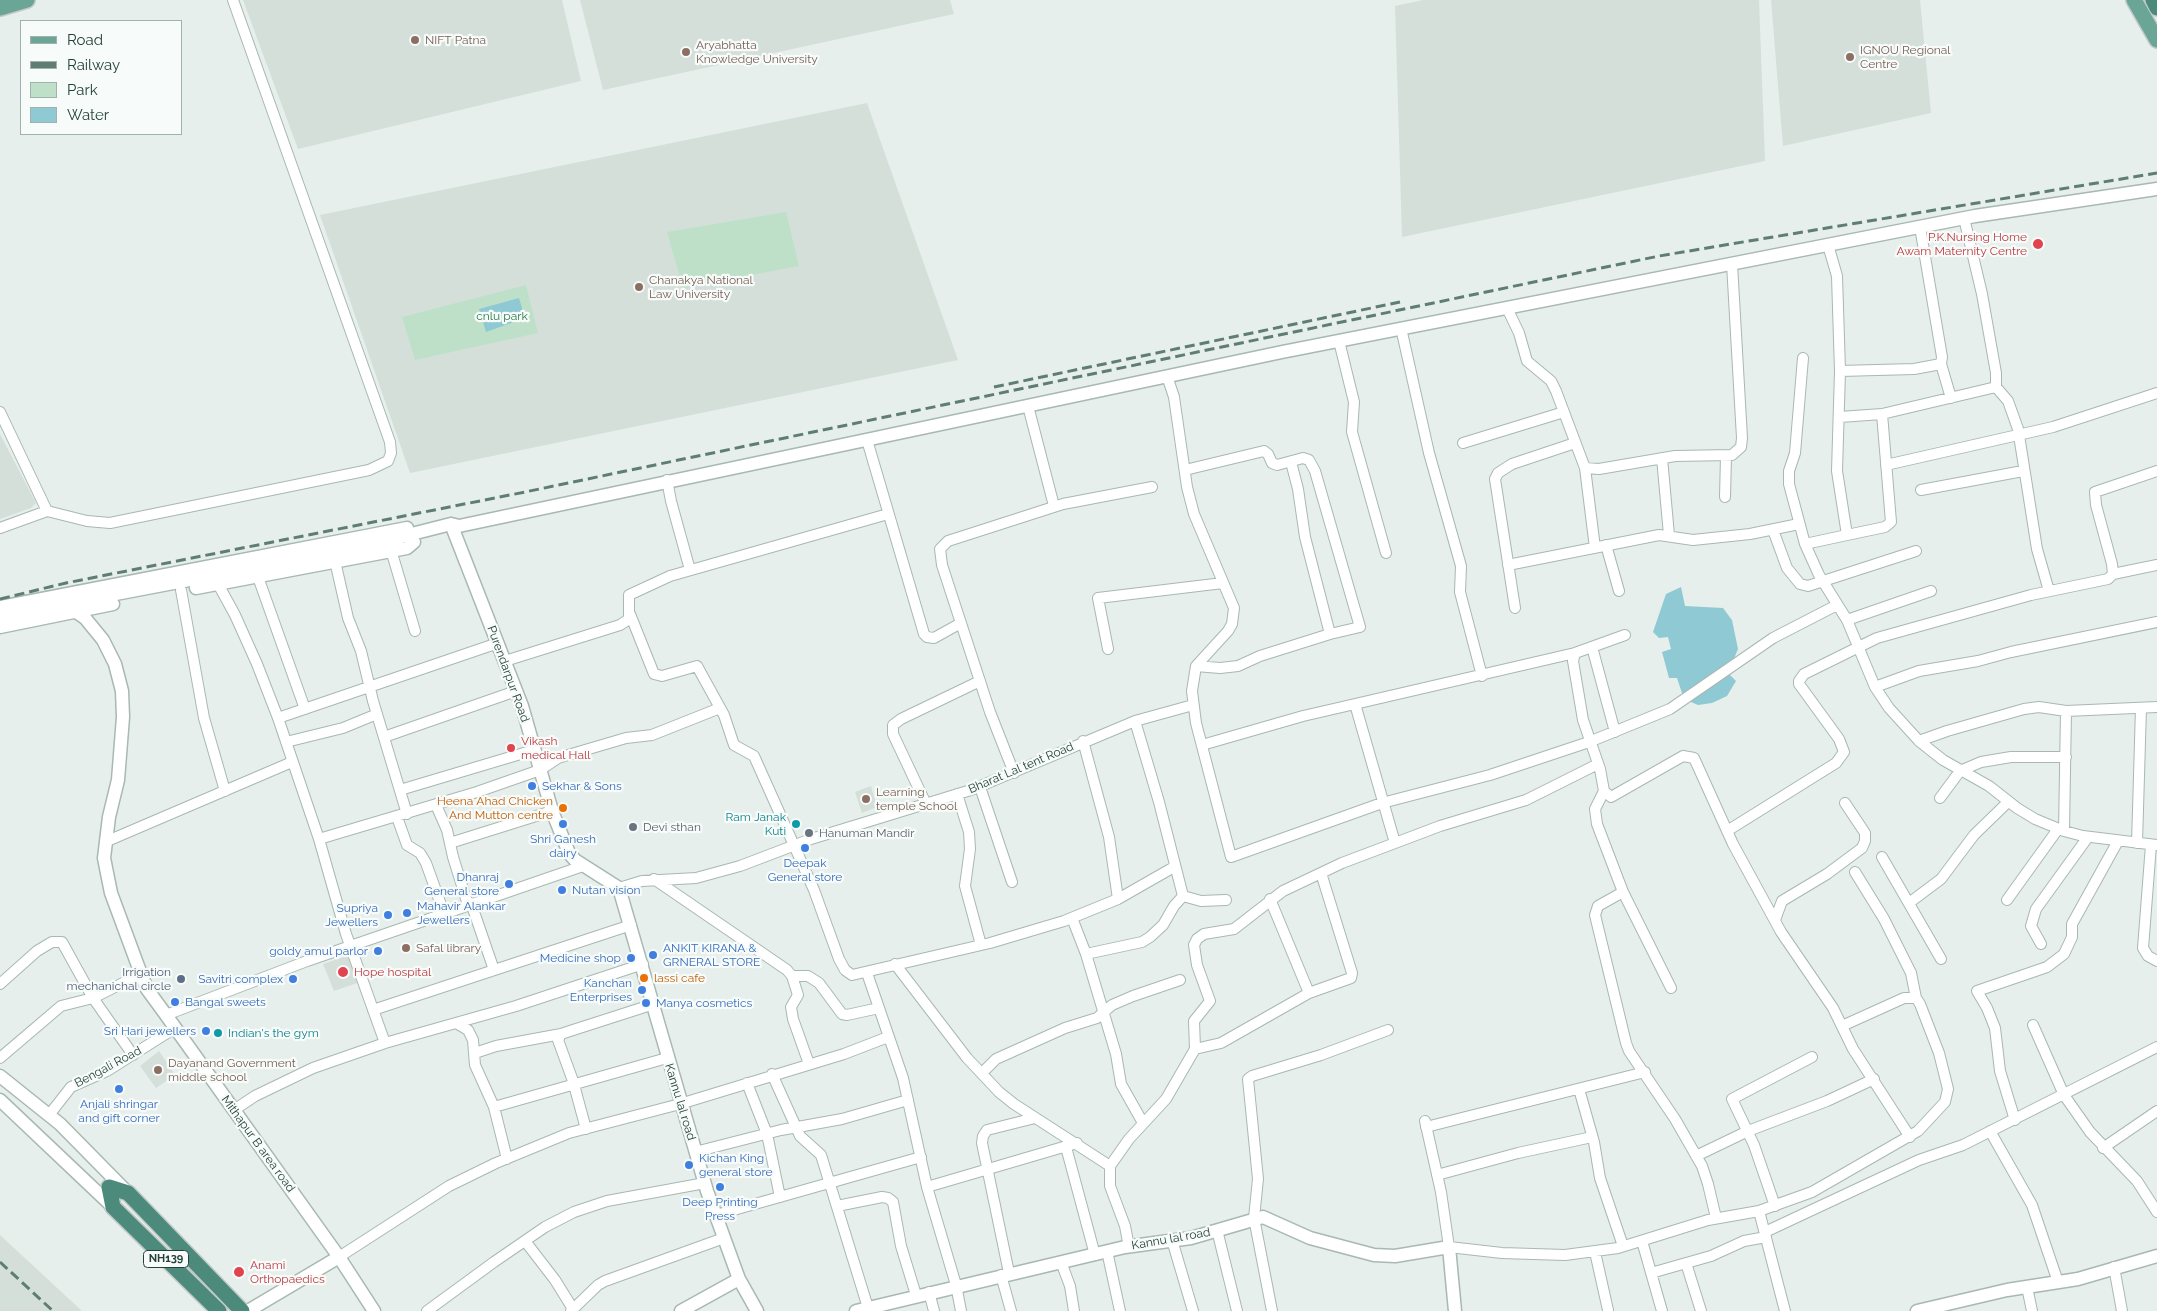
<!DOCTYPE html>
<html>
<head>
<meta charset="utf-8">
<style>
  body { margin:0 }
  #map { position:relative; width:2157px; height:1311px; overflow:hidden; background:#e6efeb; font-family:Raleway,sans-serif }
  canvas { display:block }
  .legend { position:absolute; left:20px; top:20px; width:162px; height:115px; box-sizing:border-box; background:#f7fbf9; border:1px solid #a3b1ad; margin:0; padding:6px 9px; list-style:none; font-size:15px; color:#24423a }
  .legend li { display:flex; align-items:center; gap:10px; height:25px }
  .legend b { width:25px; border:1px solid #a3b1ad }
</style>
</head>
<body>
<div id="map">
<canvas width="2157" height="1311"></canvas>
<ul class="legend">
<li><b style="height:6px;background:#6aa596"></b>Road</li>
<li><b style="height:6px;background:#5f7d75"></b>Railway</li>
<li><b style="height:14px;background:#bfe0c8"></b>Park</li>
<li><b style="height:14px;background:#8ec9d4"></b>Water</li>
</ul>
</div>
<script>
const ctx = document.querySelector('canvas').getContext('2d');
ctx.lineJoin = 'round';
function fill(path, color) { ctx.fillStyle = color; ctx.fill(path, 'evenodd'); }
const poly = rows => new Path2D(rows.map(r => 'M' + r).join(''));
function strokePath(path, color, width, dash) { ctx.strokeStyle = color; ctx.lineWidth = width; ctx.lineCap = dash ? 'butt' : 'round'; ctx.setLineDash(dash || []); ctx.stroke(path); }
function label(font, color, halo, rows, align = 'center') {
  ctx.font = font + ' Raleway,sans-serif'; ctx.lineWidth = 4.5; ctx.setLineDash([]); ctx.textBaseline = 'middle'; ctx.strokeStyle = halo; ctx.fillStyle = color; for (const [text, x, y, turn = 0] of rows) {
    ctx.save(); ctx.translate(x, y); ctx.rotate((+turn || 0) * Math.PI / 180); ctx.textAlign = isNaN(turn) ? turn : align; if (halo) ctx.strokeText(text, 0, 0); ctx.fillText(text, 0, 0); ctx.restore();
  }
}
const built = poly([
  [243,0,562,0,581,81,298,149],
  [580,0,950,0,954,14,603,90],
  [1423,0,1759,0,1765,161,1402,237,1395,6],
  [1771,0,1920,0,1931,113,1783,146],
  [867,103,958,360,410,473,320,215],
  [0,434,36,503,31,508,0,519],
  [871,786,877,807,862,813,855,792],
  [353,954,363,981,334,991,323,964],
  [159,1051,175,1075,156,1088,140,1066],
  [0,1235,82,1311,0,1311]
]);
const green = poly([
  [786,212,799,266,683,288,667,232],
  [526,285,538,333,415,360,402,317]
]);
const water = poly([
  [519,298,525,318,486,332,479,309],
  [1681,587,1685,606,1723,608,1732,620,1738,649,1728,673,1736,681,1727,696,1712,703,1698,705,1684,699,1677,678,1669,678,1662,652,1671,649,1668,637,1659,638,1653,632,1666,594]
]);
const minor = poly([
  [1828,245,1837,276,1840,371],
  [1507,308,1519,333,1527,361,1551,381,1556,391,1585,468,1599,469,1675,456,1732,455,1741,447,1742,438,1732,264],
  [1401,328,1429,453,1461,566,1460,592,1482,676],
  [1339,341,1354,402,1352,432,1386,553],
  [1803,358,1795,453,1789,471,1789,484,1805,544],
  [1941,364,1951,398],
  [1167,376,1174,397,1187,487,1194,514,1234,608,1232,624,1228,631,1196,666,1192,691,1196,723,1231,857,1382,803,1490,775,1589,742,1670,709,1773,638,1837,605],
  [1996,387,2008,401,2018,429,2037,549,2049,591],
  [1028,406,1054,506],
  [0,412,47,511],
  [1840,417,1882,414,1996,387,1996,373,1982,294,1964,218],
  [867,440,924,634,927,637,934,638,961,623],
  [1463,443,1564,412],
  [1662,458,1669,535],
  [1291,462,1298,489,1305,537,1330,634],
  [1886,465,2053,427,2157,393],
  [1585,468,1595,548],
  [1185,470,1264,451,1268,454,1272,463,1277,465,1303,458,1309,460,1315,471,1360,627,1330,634,1260,656,1238,666,1220,668,1196,666],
  [667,480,671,501,690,570],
  [1921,490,2023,471],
  [1725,497,1726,456],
  [0,528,47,511,87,521,110,523,369,470,388,461,391,453,390,442,233,0],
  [1773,530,1787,568,1800,584,1808,586,1916,551],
  [1847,535,1885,527,1891,522,1882,414],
  [1606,545,1619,591],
  [391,550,415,631],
  [335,561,348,618,361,651,373,701,407,814],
  [1508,565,1659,535,1693,540,1750,534,1799,524],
  [2113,574,2157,565],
  [258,577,305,709],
  [218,584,235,615,257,664,278,718,319,839,346,934,385,1043,313,1068,255,1096,234,1110],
  [181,590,204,718,225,791],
  [1931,591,1847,620,1875,687,1889,708,1919,741,1943,760,1989,786,2017,808,2035,819,2064,831,2083,836,2157,845],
  [1515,608,1495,479,1498,473,1512,464,1575,443],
  [630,614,654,674,662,676,697,666,724,715,734,745,754,756,814,890,839,959,845,970,852,975,990,943,1064,921,1118,899,1174,867],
  [1847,620,1819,575,1805,544,1847,535,1837,471,1840,371,1914,369,1941,364,1942,357,1920,227],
  [1625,635,1575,653,1573,661,1583,720,1600,769,1604,791,1611,797,1683,756,1694,758,1733,844,1781,932,1833,1008,1853,1049,1910,1137],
  [1592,647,1615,732],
  [1108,649,1098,598,1223,583],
  [505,661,620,625,629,619,629,595,670,576,888,514],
  [1875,687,1919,671,1978,661,2011,652,2157,622],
  [1355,704,1575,653],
  [278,718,498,643],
  [1135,721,1159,802,1183,896,1201,901,1226,900],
  [384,737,516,691],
  [1083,741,1109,837,1118,899],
  [1919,741,1947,731,2024,709,2039,707,2066,711],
  [286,742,343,728,377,714],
  [1014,773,990,712,942,565,940,549,948,541,1063,504,1152,487],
  [980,787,1012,882],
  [400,790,534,750],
  [1604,791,1595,809,1597,824,1623,892,1671,988],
  [957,794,969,832,970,849,965,886,981,945],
  [1940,798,1960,771,1981,762,2011,757,2066,757],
  [926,804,893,734,893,725,901,719,980,681],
  [436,805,447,830,453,857,468,905],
  [397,817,407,845,420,853,426,863,444,913],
  [1727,831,1836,763,1844,752,1839,739,1799,684,1799,681,1804,674,1877,638,2031,595,2108,579,2113,574,2112,564,2096,505,2095,492,2157,471],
  [2064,831,2066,711,2157,707],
  [319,839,477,792,540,770,558,758,626,738,652,735,720,708],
  [105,842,292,762],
  [450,843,552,811],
  [1395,843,1440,826,1526,800,1598,764],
  [2137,843,2141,708],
  [2151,845,2143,948,2148,956,2157,961],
  [1882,857,1941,959],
  [1855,872,1884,919,1911,973,1916,998],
  [654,879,787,970,792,976,798,995,791,1007,793,1019,809,1064],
  [619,888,642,881,696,878,740,866,811,839,971,790,1135,721,1193,705],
  [1623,892,1598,906,1595,915,1626,1043,1629,1051,1675,1119,1702,1166,1708,1184,1716,1218],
  [1270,899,1309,993],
  [2007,900,2058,829],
  [471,903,494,970],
  [1909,903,1941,879,1974,835,2008,802],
  [1072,918,1086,954],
  [1775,920,1782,901,1827,874,1862,848,1865,841,1865,833,1845,803],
  [2041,944,2031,926,2036,909,2088,837],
  [895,964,967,1058,999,1092,1014,1104,1110,1166],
  [867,973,903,1078,927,1187,956,1285,961,1311],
  [792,976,808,976,819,983,842,1014,847,1015,879,1008],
  [0,984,37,951,52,942,62,942,93,998,133,1055],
  [373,1010,631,925],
  [166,1015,307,961,583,866],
  [456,1023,468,1030,473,1040,475,1065,494,1107,507,1159],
  [2033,1025,2064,1095,2090,1132,2137,1181,2157,1212],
  [385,1043,516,1006,643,964],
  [1195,1049,1194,1021,1210,1001,1197,965,1194,945,1197,939,1204,934,1234,929,1283,891,1342,863,1395,843,1355,704,1303,716,1202,745],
  [475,1053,496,1046,561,1034],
  [0,1058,61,1006,93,998,141,974],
  [982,1073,996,1059,1065,1028,1097,1018,1112,1005,1133,996,1180,980],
  [772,1074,800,1136,821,1155,869,1311],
  [747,1083,767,1134,780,1197],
  [1579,1089,1594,1142,1600,1178,1623,1246],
  [494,1107,667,1058],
  [49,1115,71,1087,107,1071,175,1028],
  [2015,1120,2000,1071,1995,1028,1987,1008,1977,991,2047,967,2064,954,2072,937,2072,924,2118,841],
  [1425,1121,1441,1192,1449,1247,1502,1253,1565,1255,1618,1248,1708,1220,1759,1211,1812,1192,1918,1131,1945,1102,1948,1089,1939,1053,1920,1004,1916,998,1904,998,1842,1026],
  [1143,1123,1121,1084,1116,1054,1086,954,1142,942,1150,937,1163,925,1174,906,1183,896],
  [1426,1127,1645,1072],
  [586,1129,573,1081,558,1040,561,1034,570,1031,654,1004],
  [1990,1131,2032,1205,2058,1282],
  [1066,1147,1095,1255],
  [2103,1148,2157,1111],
  [695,1152,781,1130,842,1119,908,1100],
  [1696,1156,1748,1131,1827,1101,1874,1079],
  [1437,1175,1518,1153,1592,1137],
  [927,1187,1077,1143],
  [837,1206,882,1197,888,1198,893,1202,901,1246,916,1295],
  [1775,1206,1754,1145,1732,1099,1812,1057],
  [1759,1211,1785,1311],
  [716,1215,921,1157],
  [1217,1230,1237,1311],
  [1765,1232,1919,1160,1963,1145,2157,1047],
  [1172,1240,1193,1311],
  [525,1241,555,1280,573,1309],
  [1642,1241,1662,1311],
  [1129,1247,1125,1226,1110,1186,1110,1166,1129,1139,1166,1099,1195,1049,1221,1043,1309,993,1351,978,1352,973,1321,873],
  [1107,1251,1120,1311],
  [1595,1252,1608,1310],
  [339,1257,449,1186,496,1163,569,1133,680,1104,844,1054,888,1037],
  [1061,1262,1070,1286,1074,1311],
  [1686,1263,1701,1311],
  [2114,1267,2122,1311],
  [1009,1273,982,1143,983,1136,987,1130,1035,1118],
  [1651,1273,1711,1256,1744,1241,1766,1237],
  [1001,1275,1011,1311],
  [2027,1287,2032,1311],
  [929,1292,934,1311],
  [427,1311,494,1262,545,1227,574,1212,607,1201,705,1183],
  [571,1311,598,1285,605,1281,724,1238],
  [1272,1311,1254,1218,1258,1179,1248,1079,1252,1076,1321,1055,1388,1030]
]);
const tertiary = poly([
  [451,524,522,706,552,811,569,853,575,860,619,888,707,1191,739,1279,757,1311],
  [389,543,396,538,451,524,459,526,1282,352,1975,216,2157,189],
  [196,588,407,548,414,542],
  [0,607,407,528],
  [75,611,85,618,103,640,115,664,122,691,123,717,118,780,109,817,104,858,111,893,141,974,147,989,166,1015,339,1257,374,1311],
  [0,618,58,605,352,549,389,543,396,545],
  [0,627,113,604],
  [0,1076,60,1124,128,1193],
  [0,1100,113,1207],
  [248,1311,339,1257],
  [681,1311,739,1279],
  [856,1311,1125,1247,1191,1238,1263,1217,1310,1238,1374,1255,1395,1256,1449,1247,1455,1311],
  [1917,1311,2007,1290,2078,1279,2157,1256]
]);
const primary = poly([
  [2134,0,2157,40],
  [0,8,27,0]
]);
const trunk = poly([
  [2153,0,2157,8],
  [219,1311,113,1207,109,1187,128,1193,242,1311]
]);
const rail = poly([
  [994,387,1400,302],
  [0,599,66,583,525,492,1659,256,2157,173],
  [0,1262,53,1311]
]);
const markers = [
  [415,40,5,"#8d6e63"],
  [686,52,5,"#8d6e63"],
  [1850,57,5,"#8d6e63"],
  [2038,244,6,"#e0444e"],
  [639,287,5,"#8d6e63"],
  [511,748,5,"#e0444e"],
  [532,786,5,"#3f7fe0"],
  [866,799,5,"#8d6e63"],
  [563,808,5,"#e8710a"],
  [563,824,5,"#3f7fe0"],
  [796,824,5,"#0f9aa8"],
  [633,827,5,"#6b7280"],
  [809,833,5,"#6b7280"],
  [805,848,5,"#3f7fe0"],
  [509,884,5,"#3f7fe0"],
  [562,890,5,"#3f7fe0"],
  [407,913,5,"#3f7fe0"],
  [388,915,5,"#3f7fe0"],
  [406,948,5,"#8d6e63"],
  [378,951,5,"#3f7fe0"],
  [653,955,5,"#3f7fe0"],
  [631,958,5,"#3f7fe0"],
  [343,972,6,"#e0444e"],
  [644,978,5,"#e8710a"],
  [181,979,5,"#5c6f8a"],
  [293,979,5,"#3f7fe0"],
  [642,990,5,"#3f7fe0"],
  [175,1002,5,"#3f7fe0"],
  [646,1003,5,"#3f7fe0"],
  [206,1031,5,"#3f7fe0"],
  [218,1033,5,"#0f9aa8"],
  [158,1070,5,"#8d6e63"],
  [119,1089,5,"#3f7fe0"],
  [689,1165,5,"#3f7fe0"],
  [720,1187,5,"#3f7fe0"],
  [239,1272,6,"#e0444e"]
];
const shields = [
  [166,1259,45]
];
const shieldNames = [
  ["NH139",166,1259]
];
const educationNames = [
  ["NIFT Patna",425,40],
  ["Aryabhatta",696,45],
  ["Knowledge University",696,59],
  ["IGNOU Regional",1860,50],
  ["Centre",1860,64],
  ["Chanakya National",649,280],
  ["Law University",649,294],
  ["Learning",876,792],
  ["temple School",876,806],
  ["Safal library",416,948],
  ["Dayanand Government",168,1063],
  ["middle school",168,1077]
];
const healthNames = [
  ["P.K.Nursing Home",2027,237,"right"],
  ["Awam Maternity Centre",2027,251,"right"],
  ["Vikash",521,741],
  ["medical Hall",521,755],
  ["Hope hospital",354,972],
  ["Anami",250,1265],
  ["Orthopaedics",250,1279]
];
const parkNames = [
  ["cnlu park",502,316]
];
const streetNames = [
  ["Purendarpur Road",508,674,70],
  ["Bharat Lal tent Road",1021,768,-23],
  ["Bengali Road",108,1067,-28],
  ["Kannu lal road",680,1102,73],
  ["Mithapur B area road",258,1144,54],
  ["Kannu lal road",1171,1239,-10]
];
const shopNames = [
  ["Sekhar & Sons",542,786],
  ["Shri Ganesh",563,839,"center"],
  ["dairy",563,853,"center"],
  ["Deepak",805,863,"center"],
  ["General store",805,877,"center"],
  ["Dhanraj",499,877,"right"],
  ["General store",499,891,"right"],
  ["Nutan vision",572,890],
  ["Mahavir Alankar",417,906],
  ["Jewellers",417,920],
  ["Supriya",378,908,"right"],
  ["Jewellers",378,922,"right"],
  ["ANKIT KIRANA &",663,948],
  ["GRNERAL STORE",663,962],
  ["goldy amul parlor",368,951,"right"],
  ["Medicine shop",621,958,"right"],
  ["Savitri complex",283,979,"right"],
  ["Kanchan",632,983,"right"],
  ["Enterprises",632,997,"right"],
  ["Bangal sweets",185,1002],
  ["Manya cosmetics",656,1003],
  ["Sri Hari jewellers",196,1031,"right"],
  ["Anjali shringar",119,1104,"center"],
  ["and gift corner",119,1118,"center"],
  ["Kichan King",699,1158],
  ["general store",699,1172],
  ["Deep Printing",720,1202,"center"],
  ["Press",720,1216,"center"]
];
const foodNames = [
  ["Heena Ahad Chicken",553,801],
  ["And Mutton centre",553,815],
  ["lassi cafe",654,978,"left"]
];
const cultureNames = [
  ["Ram Janak",786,817],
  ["Kuti",786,831],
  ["Indian's the gym",228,1033,"left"]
];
const worshipNames = [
  ["Devi sthan",643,827],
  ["Hanuman Mandir",819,833]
];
const serviceNames = [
  ["Irrigation",171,972],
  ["mechanichal circle",171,986]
];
fill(built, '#d4dfda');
fill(green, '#bfe0c8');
fill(water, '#8ec9d4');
strokePath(minor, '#a8b8b2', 12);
strokePath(tertiary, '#a8b8b2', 15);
strokePath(primary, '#c2cac8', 18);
strokePath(trunk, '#c2cac8', 18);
strokePath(minor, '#fff', 10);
strokePath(tertiary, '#fff', 12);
strokePath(primary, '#6aa596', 15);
strokePath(trunk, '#4c8a7c', 15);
strokePath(rail, '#5f7d75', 3, [10, 5]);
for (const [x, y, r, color] of markers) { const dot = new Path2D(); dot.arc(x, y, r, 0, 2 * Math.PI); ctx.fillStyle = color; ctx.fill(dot); strokePath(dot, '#f7fbf9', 2); }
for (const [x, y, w] of shields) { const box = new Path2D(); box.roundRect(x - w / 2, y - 8.5, w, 17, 4); ctx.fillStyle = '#f7fbf9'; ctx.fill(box); strokePath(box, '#24423a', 1); }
label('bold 11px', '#24423a', null, shieldNames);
label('12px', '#785e54', '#f7fbf9', educationNames, 'left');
label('12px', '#be3a42', '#f7fbf9', healthNames, 'left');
label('12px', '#2d7a4b', '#f7fbf9', parkNames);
label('12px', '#24423a', '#f7fbf9', streetNames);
label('12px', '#366cbe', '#f7fbf9', shopNames, 'left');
label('12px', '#c56008', '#f7fbf9', foodNames, 'right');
label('12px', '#0d838f', '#f7fbf9', cultureNames, 'right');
label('12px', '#5b616d', '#f7fbf9', worshipNames, 'left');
label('12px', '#4e5e75', '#f7fbf9', serviceNames, 'right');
</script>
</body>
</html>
